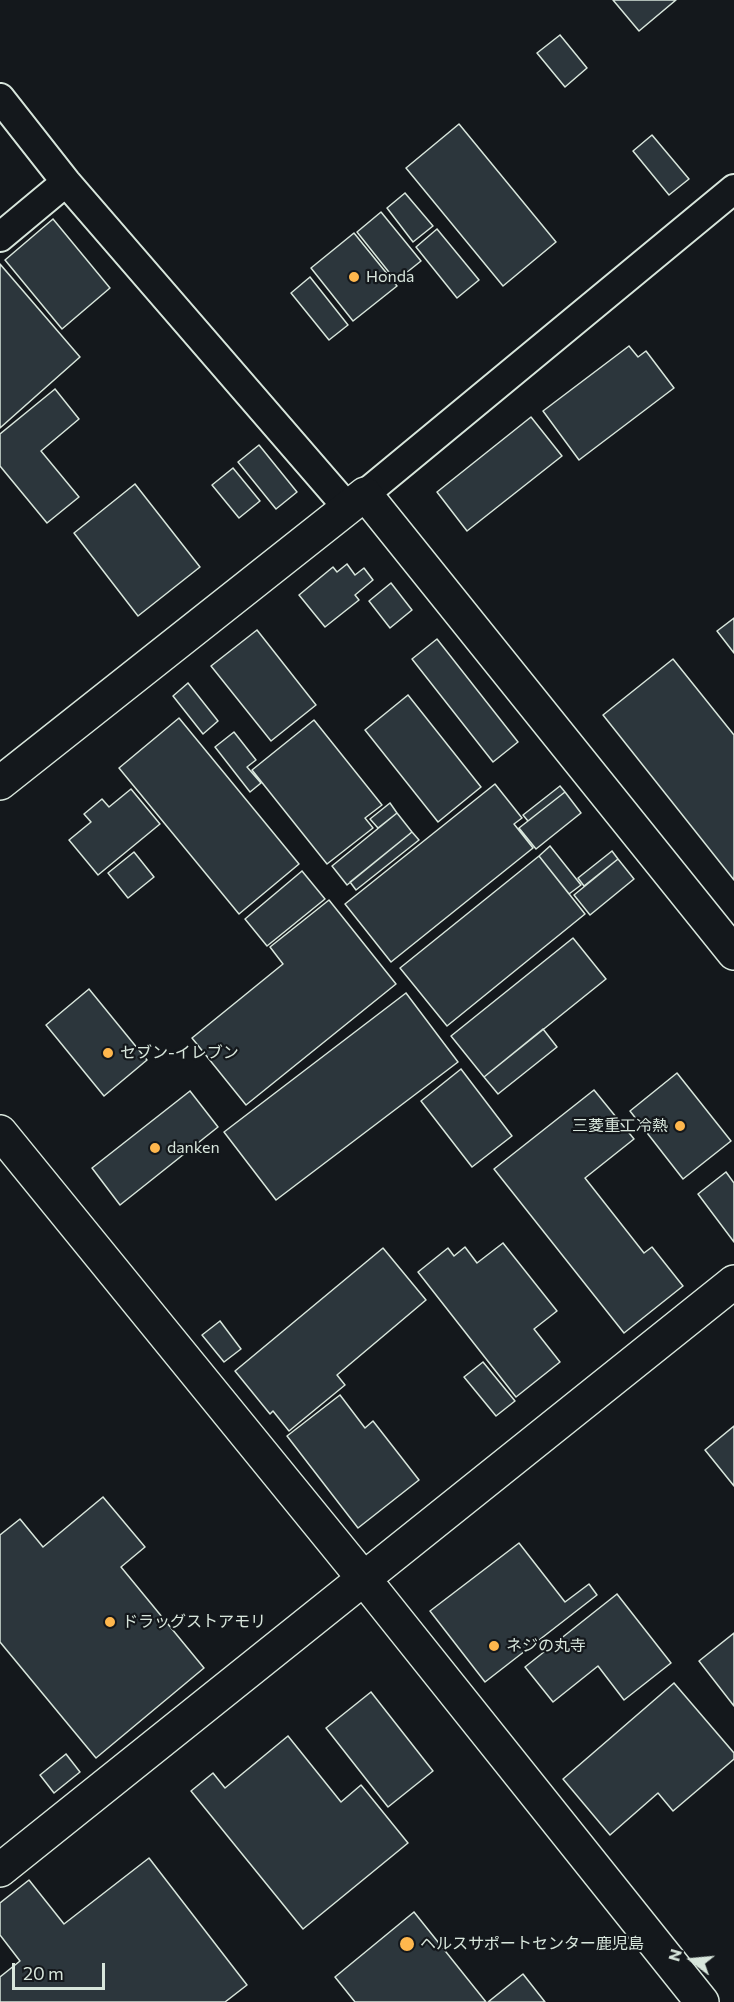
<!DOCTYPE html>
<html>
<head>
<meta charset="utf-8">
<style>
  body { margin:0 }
  #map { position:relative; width:734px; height:2002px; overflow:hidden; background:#14181c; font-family:Commissioner,sans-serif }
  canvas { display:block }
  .north { position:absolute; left:662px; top:1930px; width:60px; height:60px; -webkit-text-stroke:4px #14181c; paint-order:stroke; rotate:286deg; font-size:16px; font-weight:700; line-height:24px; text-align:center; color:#d8e6dc }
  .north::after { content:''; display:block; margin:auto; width:21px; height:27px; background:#d8e6dc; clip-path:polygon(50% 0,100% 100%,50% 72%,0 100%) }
  .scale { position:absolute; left:12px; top:1963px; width:93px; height:27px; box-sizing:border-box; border:3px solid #d8e6dc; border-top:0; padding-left:8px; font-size:18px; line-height:21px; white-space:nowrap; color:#d8e6dc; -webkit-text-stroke:4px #14181c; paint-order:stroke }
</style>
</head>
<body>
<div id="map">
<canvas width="734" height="2002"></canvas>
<div class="north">N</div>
<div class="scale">20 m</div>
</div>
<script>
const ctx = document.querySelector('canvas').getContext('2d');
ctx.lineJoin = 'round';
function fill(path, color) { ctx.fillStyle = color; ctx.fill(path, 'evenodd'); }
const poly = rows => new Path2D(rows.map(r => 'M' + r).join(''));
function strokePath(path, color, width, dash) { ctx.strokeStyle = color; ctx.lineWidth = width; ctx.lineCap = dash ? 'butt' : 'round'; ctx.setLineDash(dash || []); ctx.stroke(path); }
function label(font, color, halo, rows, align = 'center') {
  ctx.font = font + ' Commissioner,"Noto Sans JP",sans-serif'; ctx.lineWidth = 4.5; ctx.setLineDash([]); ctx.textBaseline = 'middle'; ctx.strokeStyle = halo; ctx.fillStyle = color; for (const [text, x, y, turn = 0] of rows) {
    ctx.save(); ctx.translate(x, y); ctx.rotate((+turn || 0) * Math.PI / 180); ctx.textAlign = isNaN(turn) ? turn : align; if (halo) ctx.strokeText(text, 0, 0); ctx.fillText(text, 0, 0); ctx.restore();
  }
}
const building = poly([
  [613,0,676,0,639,31,613,0],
  [560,35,587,68,565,87,537,53,560,35],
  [459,124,556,242,503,286,406,168,459,124],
  [652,135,689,179,669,195,633,151,652,135],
  [405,193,433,226,413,242,387,208,405,193],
  [381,212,421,261,396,281,357,232,381,212],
  [53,219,110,288,62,329,5,260,53,219],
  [437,229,479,280,457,298,416,247,437,229],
  [354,233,397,286,353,321,311,268,354,233],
  [0,264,80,357,0,428,0,264],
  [310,277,348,325,329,340,291,293,310,277],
  [629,346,638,357,646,351,674,388,579,460,543,411,629,346],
  [55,389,79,419,41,451,79,497,47,523,0,466,0,434,55,389],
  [531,417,562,456,467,531,437,492,531,417],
  [259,445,297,492,276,509,238,462,259,445],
  [233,468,260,501,239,518,212,485,233,468],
  [135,484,200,567,138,616,74,533,135,484],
  [347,564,355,575,364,568,373,580,355,595,359,600,325,627,299,595,333,567,337,572,347,564],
  [391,583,412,610,390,628,369,601,391,583],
  [734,618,734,653,717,631,734,618],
  [257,630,316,705,271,741,211,666,257,630],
  [437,639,518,742,493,762,412,659,437,639],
  [673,659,734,735,734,880,603,715,673,659],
  [188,683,218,721,203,734,173,696,188,683],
  [408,695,481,787,438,822,365,730,408,695],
  [179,718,299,864,239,914,119,768,179,718],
  [314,720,382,805,365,818,373,828,327,864,252,770,314,720],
  [234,732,256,760,247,767,261,783,250,792,215,747,234,732],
  [495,784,522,818,514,824,533,848,391,962,345,904,495,784],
  [560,786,565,792,528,821,523,815,560,786],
  [131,789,160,824,98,875,69,840,91,822,84,814,102,799,109,807,131,789],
  [565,792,581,813,536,849,519,828,565,792],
  [390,803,397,813,378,828,370,819,390,803],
  [397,813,412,832,347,885,332,866,397,813],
  [412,832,419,840,356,890,350,882,412,832],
  [550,846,581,885,569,894,539,856,550,846],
  [612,851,618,859,584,886,578,878,612,851],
  [134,852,154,877,128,898,108,873,134,852],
  [539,856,585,914,447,1026,400,968,539,856],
  [618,859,634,879,590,915,574,895,618,859],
  [302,871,325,899,267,946,245,919,302,871],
  [329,900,396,984,246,1105,192,1038,283,964,270,947,329,900],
  [573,938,606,979,484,1077,451,1036,573,938],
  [89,989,147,1060,104,1096,46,1025,89,989],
  [406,993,458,1062,276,1200,224,1132,406,993],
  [543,1029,557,1047,498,1094,484,1077,543,1029],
  [461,1069,512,1136,472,1167,421,1101,461,1069],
  [677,1073,731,1141,683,1179,630,1111,677,1073],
  [594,1090,634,1139,585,1178,644,1253,652,1247,683,1286,624,1333,494,1169,594,1090],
  [190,1091,218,1127,120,1205,92,1168,190,1091],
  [726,1172,734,1183,734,1242,698,1194,726,1172],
  [503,1243,557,1311,534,1329,560,1362,516,1397,418,1272,448,1248,454,1256,465,1247,477,1263,503,1243],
  [383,1248,426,1300,337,1375,345,1385,289,1431,273,1411,270,1414,235,1371,383,1248],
  [220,1321,241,1349,224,1362,202,1335,220,1321],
  [483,1362,515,1401,496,1416,464,1377,483,1362],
  [340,1395,365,1428,373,1421,419,1480,358,1528,287,1436,340,1395],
  [734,1426,734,1486,705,1450,734,1426],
  [103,1497,145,1547,121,1567,204,1668,96,1758,0,1642,0,1535,20,1519,43,1547,103,1497],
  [519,1543,565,1602,589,1584,597,1595,485,1682,430,1611,519,1543],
  [617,1594,671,1663,624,1700,598,1666,553,1702,525,1667,617,1594],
  [734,1633,734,1706,699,1661,734,1633],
  [674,1683,734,1753,734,1759,673,1811,658,1793,610,1835,563,1779,674,1683],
  [371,1692,433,1771,388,1807,326,1728,371,1692],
  [288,1736,341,1802,361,1785,408,1843,303,1929,191,1791,213,1773,225,1788,288,1736],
  [66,1754,80,1772,54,1793,40,1775,66,1754],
  [149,1858,247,1985,225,2002,0,2002,0,1977,20,1961,0,1935,0,1903,29,1880,64,1924,149,1858],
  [414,1912,486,2002,355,2002,335,1977,414,1912],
  [523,1974,545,2002,488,2002,523,1974]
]);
const minor = poly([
  [0,98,66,182,348,508],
  [0,237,66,182],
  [365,494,734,189]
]);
const tertiary = poly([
  [0,783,365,494,734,953],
  [0,1132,364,1579,702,2002],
  [0,1870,734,1282]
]);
const markers = [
  [354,277,6,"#ffb74d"],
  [108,1053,6,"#ffb74d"],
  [680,1126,6,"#ffb74d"],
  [155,1148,6,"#ffb74d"],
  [110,1622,6,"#ffb74d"],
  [494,1646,6,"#ffb74d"],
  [407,1944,8,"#ffb74d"]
];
const poiNames = [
  ["Honda",366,277],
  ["セブン-イレブン",120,1053],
  ["三菱重工冷熱",668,1126,"right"],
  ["danken",167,1148],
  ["ドラッグストアモリ",122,1622],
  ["ネジの丸寺",506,1646],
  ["ヘルスサポートセンター鹿児島",420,1944]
];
fill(building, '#2c363c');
strokePath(building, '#d8e6dc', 1.5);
strokePath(minor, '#d8e6dc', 32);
strokePath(tertiary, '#d8e6dc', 36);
strokePath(minor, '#14181c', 28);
strokePath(tertiary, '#14181c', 33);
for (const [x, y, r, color] of markers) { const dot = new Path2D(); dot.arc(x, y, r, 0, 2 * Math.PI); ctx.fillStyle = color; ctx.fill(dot); strokePath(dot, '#14181c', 2); }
label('16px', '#d8e6dc', '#14181c', poiNames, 'left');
</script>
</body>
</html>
